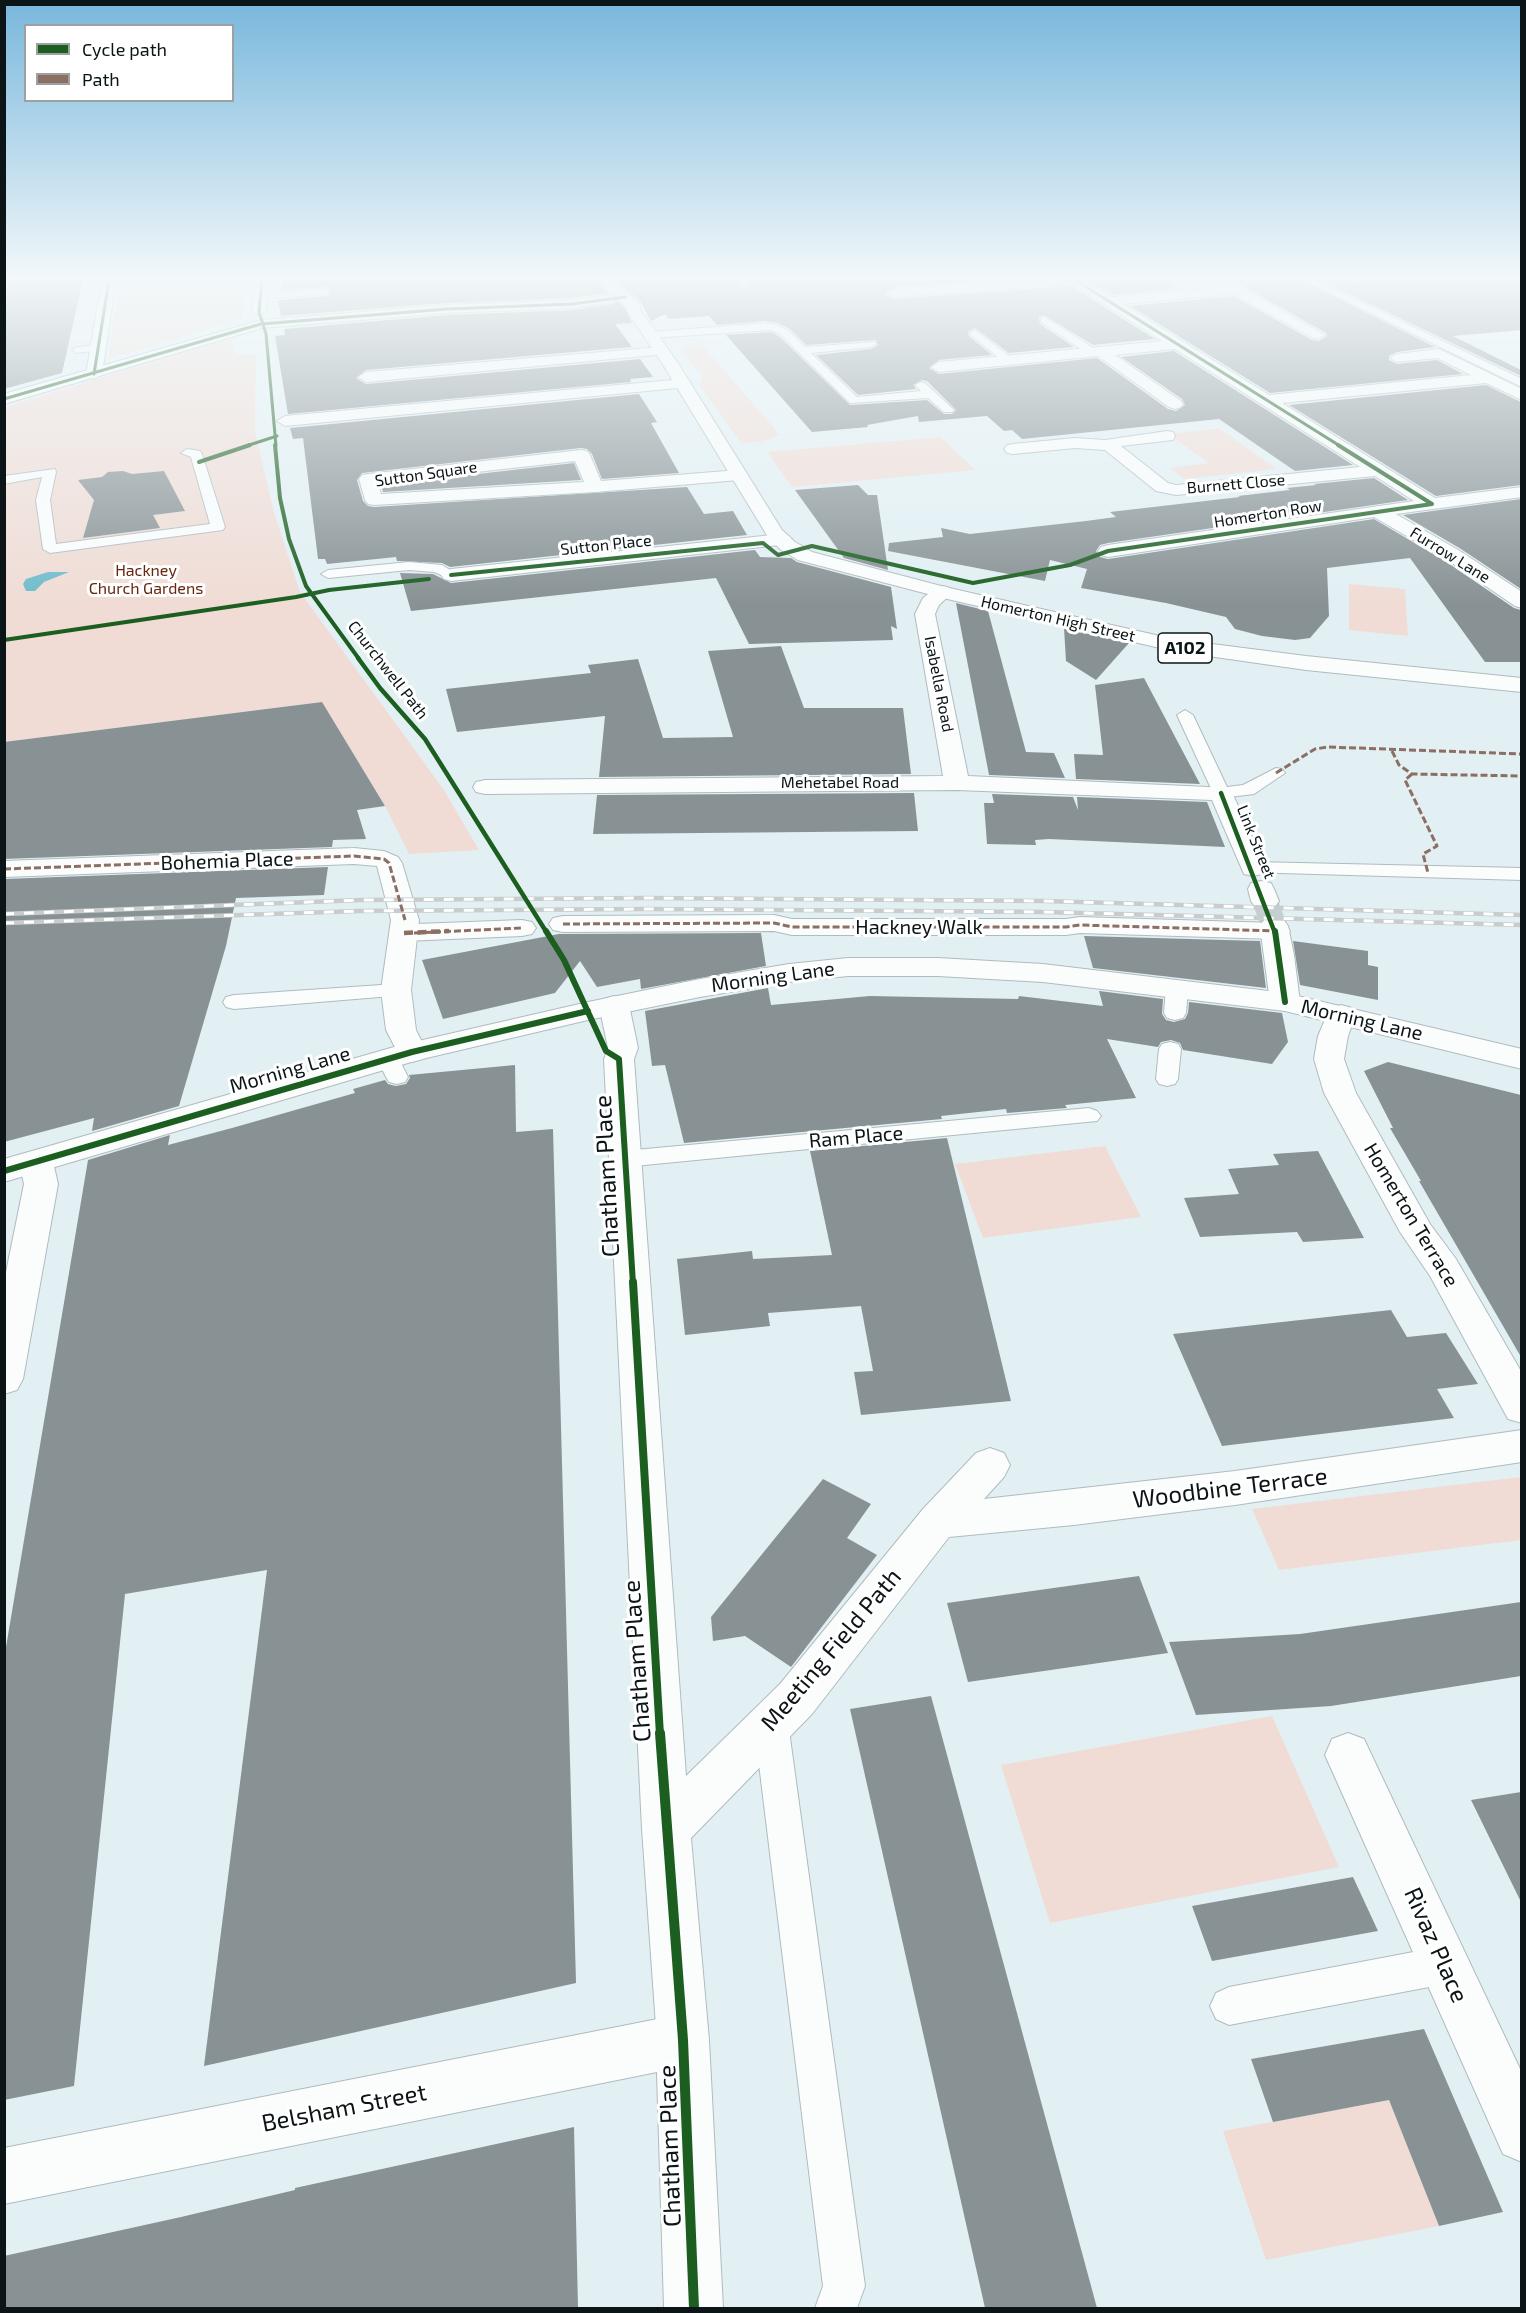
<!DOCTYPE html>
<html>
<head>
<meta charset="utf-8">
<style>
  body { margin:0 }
  #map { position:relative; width:1526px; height:2313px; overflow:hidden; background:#e2f0f4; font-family:"Exo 2",sans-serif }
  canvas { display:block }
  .frame { position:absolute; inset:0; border:6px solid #0b1416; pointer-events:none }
  .legend { position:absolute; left:24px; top:24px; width:210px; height:78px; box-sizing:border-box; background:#fff; border:2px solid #9da1a2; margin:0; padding:8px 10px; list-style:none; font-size:18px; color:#0b1416 }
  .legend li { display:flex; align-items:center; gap:12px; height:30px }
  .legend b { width:30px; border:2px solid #9da1a2 }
</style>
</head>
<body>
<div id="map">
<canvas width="1526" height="2313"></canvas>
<div class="frame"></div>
<ul class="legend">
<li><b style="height:8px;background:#1b5e20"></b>Cycle path</li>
<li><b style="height:8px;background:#8d6e63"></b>Path</li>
</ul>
</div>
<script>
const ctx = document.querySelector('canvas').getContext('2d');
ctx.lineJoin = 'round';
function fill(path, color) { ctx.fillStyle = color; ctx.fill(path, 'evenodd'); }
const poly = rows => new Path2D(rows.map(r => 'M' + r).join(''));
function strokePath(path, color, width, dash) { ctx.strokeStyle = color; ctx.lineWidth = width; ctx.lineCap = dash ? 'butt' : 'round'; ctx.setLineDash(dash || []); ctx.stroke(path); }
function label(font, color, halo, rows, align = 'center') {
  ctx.font = font + ' "Exo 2",sans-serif'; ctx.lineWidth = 6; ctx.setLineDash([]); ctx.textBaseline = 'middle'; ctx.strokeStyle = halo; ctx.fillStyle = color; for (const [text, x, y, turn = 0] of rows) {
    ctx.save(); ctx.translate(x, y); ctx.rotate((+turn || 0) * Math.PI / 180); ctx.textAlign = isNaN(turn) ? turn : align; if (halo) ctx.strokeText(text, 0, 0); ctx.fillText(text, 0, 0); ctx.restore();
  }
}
const green = poly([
  [120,280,246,280,242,319,108,359],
  [234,337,234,355,256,354,255,432,274,512,300,592,444,790,479,850,409,854,385,806,321,702,5,742,5,407],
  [699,341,774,428,779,436,759,442,742,444,699,385,702,376,680,350],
  [1219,428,1277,469,1184,479,1170,468,1209,463,1168,434],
  [941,437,975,470,792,487,767,452],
  [1349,584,1405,589,1408,636,1349,630],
  [1105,1146,1141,1217,983,1238,955,1164],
  [1521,1477,1521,1540,1279,1570,1252,1509],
  [1272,1716,1339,1867,1050,1923,1001,1765],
  [1389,2100,1439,2226,1266,2260,1223,2131]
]);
const water = poly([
  [48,572,69,572,44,582,35,591,26,591,23,584,26,579]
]);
const building = poly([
  [24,280,83,280,62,373,4,389,4,281],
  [282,280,596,280,608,293,572,298,447,303,281,316,278,300,328,296,330,294,330,289,325,287,277,290,282,289],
  [616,280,734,280,743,288,752,285,749,280,991,280,894,287,885,294,894,299,1071,286,1155,339,1093,345,1044,315,1039,317,1040,324,1074,347,1009,353,975,328,968,332,969,336,992,355,939,360,929,368,939,374,1097,358,1168,409,1176,411,1185,405,1182,399,1121,357,1174,351,1353,465,1295,471,1219,419,1022,439,1012,430,1004,431,987,416,919,422,918,416,867,425,868,427,812,432,726,335,771,332,780,337,850,405,927,400,944,414,952,414,956,410,927,381,922,380,913,385,916,389,858,395,816,355,871,349,878,345,876,340,806,345,790,329,778,323,765,321,717,325,709,316,669,319,665,314,651,321,640,301],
  [1088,280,1163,280,1175,289,1112,295],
  [1232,280,1301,280,1435,347,1397,352,1389,356,1389,360,1397,364,1437,360,1463,374,1270,393,1130,306,1234,296,1312,340,1319,341,1327,336,1326,333],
  [1320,280,1345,280,1350,283,1384,280,1521,280,1521,330,1453,336,1521,370,1521,376],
  [617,301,625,308,632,323,615,324,632,347,366,370,356,378,366,384,640,359,653,377,630,379,631,382,288,414,275,336,285,335,284,329,447,315,572,310,614,304],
  [1486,385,1521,402,1521,485,1436,496,1289,405],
  [639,394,657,422,651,423,679,473,602,479,592,454,587,449,581,448,362,473,357,480,363,501,368,506,374,507,687,487,704,514,733,511,747,535,450,567,442,563,397,561,396,557,327,564,325,559,318,559,303,438,293,439,290,428],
  [574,463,581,480,383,492,381,485],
  [123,471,132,474,164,471,185,511,153,515,160,528,83,538,94,500,78,480,102,477,108,472],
  [1374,478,1408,500,1108,543,1100,545,1096,551,1100,557,1108,559,1374,519,1445,561,1514,608,1521,610,1521,662,1485,662,1410,558,1327,568,1329,616,1310,638,1295,640,1262,636,1235,629,1226,617,1166,603,1081,588,1087,569,1050,560,1045,581,888,551,889,543,943,537,941,528,970,534,1086,521,1116,517,1110,512,1240,497,1238,496,1290,490,1287,488,1316,485,1314,484],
  [858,485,868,495,877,495,888,570,844,558,795,490],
  [1521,499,1521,589,1461,549,1403,515],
  [755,550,760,557,791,558,797,562,891,587,897,629,891,626,893,640,749,644,716,578,411,611,400,573,433,574,451,583],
  [956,603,988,611,1026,752,1054,753,1065,778,989,775],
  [1064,628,1129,643,1096,680,1066,661],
  [781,646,804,708,903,708,911,774,599,777,605,716,457,732,446,689,591,673,588,665,638,659,663,738,733,737,708,651],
  [1144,678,1200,784,1076,779,1074,754,1103,755,1095,685],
  [322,702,385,806,357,810,366,839,333,840,332,847,4,859,4,742],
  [914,793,918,831,593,834,597,795],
  [992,794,1073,797,1078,810,1077,797,1207,802,1225,847,1049,839,1035,840,1036,845,987,844,984,803,994,803],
  [328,867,324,895,236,898,226,946,179,1106,92,1131,94,1118,4,1142,4,879],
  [761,933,766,966,641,989,640,979,597,987,580,961,555,993,443,1019,422,960,559,934],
  [1084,936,1260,941,1266,988,1093,968],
  [1293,941,1368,951,1368,965,1378,967,1378,1000,1300,985],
  [768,988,771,1005,870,996,1018,999,1019,996,1103,1006,1099,991,1163,999,1162,1014,1166,1020,1174,1022,1185,1019,1188,1013,1189,1002,1282,1013,1288,1042,1272,1064,1183,1050,1180,1043,1171,1040,1161,1042,1158,1047,1107,1039,1136,1098,1065,1105,1067,1108,1007,1113,1006,1109,941,1116,942,1119,684,1143,665,1065,652,1066,645,1011],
  [1388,1062,1521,1095,1521,1357,1419,1181,1421,1181,1390,1128,1393,1128,1364,1071],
  [515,1065,516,1132,553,1129,576,1983,204,2066,267,1570,125,1594,74,2086,4,2100,4,1659,88,1160,170,1135,168,1145,232,1128,355,1093,353,1089,385,1080,388,1084,396,1086,406,1084,410,1078,409,1075],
  [947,1138,1011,1401,861,1415,854,1372,873,1371,861,1306,768,1313,770,1326,685,1335,677,1259,752,1251,753,1259,832,1255,810,1151],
  [1318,1151,1364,1238,1303,1242,1297,1232,1200,1237,1184,1198,1239,1194,1228,1169,1279,1165,1273,1154],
  [1391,1310,1407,1337,1446,1333,1478,1384,1437,1389,1454,1418,1222,1446,1173,1334],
  [823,1479,871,1504,847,1538,877,1555,791,1667,745,1636,713,1641,711,1617],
  [1139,1576,1168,1653,968,1682,947,1603],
  [1521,1602,1521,1676,1331,1706,1196,1715,1169,1642,1300,1634],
  [931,1696,1097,2308,985,2308,850,1709],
  [1521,1792,1521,1902,1471,1800],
  [1353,1877,1378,1931,1212,1961,1192,1906],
  [1424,2029,1503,2212,1439,2226,1389,2100,1273,2122,1251,2059],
  [574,2127,578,2308,4,2308,4,2256,181,2217,295,2190,295,2188]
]);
const minorTunnel = poly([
  [1265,901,1274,926]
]);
const service = poly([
  [736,280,746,280,750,284,742,286,736,280],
  [1165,280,1177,280,1199,294,1191,296,1165,280],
  [1303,280,1315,280,1522,379,1522,387,1303,280],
  [325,289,328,290,328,294,261,299,256,296,261,293,325,289],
  [1045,317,1096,350,1096,354,1088,354,1041,322,1041,318,1045,317],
  [765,323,777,325,789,331,805,347,875,342,876,344,871,347,811,353,857,397,921,391,915,385,921,382,925,383,954,410,952,412,944,412,928,398,850,403,781,335,771,330,651,338,646,335,651,332,765,323],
  [975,330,1012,358,1012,362,1004,362,971,335,970,333,975,330],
  [98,345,102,346,102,350,77,353,72,350,77,347,98,345],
  [187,449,200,451,202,454,225,527,223,530,50,553,43,549,36,500,42,477,4,484,4,476,55,469,56,472,50,500,56,544,210,524,191,457,181,453,187,449],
  [409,562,442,565,458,575,451,579,434,572,409,570,328,578,321,574,328,570,409,562],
  [1185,710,1193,715,1227,787,1243,785,1276,768,1282,769,1285,773,1254,794,1221,798,1215,797,1177,715,1185,710],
  [1253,862,1522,868,1522,880,1246,872,1243,868,1246,864,1253,862],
  [1177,982,1185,983,1188,988,1186,1013,1183,1018,1175,1020,1167,1018,1164,1013,1166,988,1169,983,1177,982],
  [396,984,404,985,407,990,404,995,234,1009,226,1007,223,1002,226,997,234,995,396,984],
  [1170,1042,1178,1044,1181,1049,1178,1079,1175,1084,1167,1086,1159,1084,1156,1079,1159,1049,1162,1044,1170,1042],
  [388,1052,396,1054,399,1059,408,1077,405,1082,397,1084,389,1082,386,1077,377,1059,380,1054,388,1052],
  [1089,1108,1097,1111,1101,1116,1097,1121,624,1167,616,1165,612,1159,616,1153,624,1151,1089,1108],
  [771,1707,783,1712,788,1723,865,2286,857,2308,815,2308,823,2286,754,1723,759,1712,771,1707],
  [1445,1946,1458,1952,1464,1965,1458,1978,1445,1984,1229,2025,1216,2019,1210,2006,1216,1993,1229,1987,1445,1946]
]);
const pedestrian = poly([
  [354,848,384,851,398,857,402,863,419,920,416,924,522,920,532,922,536,928,532,934,522,936,404,941,394,939,390,933,397,926,391,920,377,866,354,864,4,877,4,861,354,848],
  [774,915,792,919,1066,919,1080,917,1276,923,1286,925,1290,931,1286,937,1276,939,1080,933,1066,935,792,935,774,931,563,932,553,930,549,924,553,918,563,916,774,915]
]);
const minor = poly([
  [102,280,116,280,102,374,94,379,86,374,102,280],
  [255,280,269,280,266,311,259,315,252,311,255,280],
  [1021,280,1084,280,1111,297,1221,287,1211,280,1228,280,1325,335,1318,339,1313,338,1234,294,1123,304,1269,395,1471,375,1437,358,1397,362,1390,358,1397,354,1439,349,1522,389,1522,400,1486,383,1282,403,1435,498,1522,487,1522,497,1396,514,1460,551,1522,592,1522,608,1515,606,1446,559,1374,517,1108,557,1101,555,1098,551,1101,547,1108,545,1414,501,1375,476,1176,495,1156,491,1105,450,1075,448,1013,454,1007,453,1004,449,1007,445,1013,444,1075,438,1105,440,1167,431,1173,432,1175,436,1173,440,1121,446,1168,483,1176,485,1360,467,1175,349,1115,355,1181,401,1183,404,1181,407,1175,409,1169,407,1098,356,939,372,931,367,939,362,1162,341,1072,284,894,297,887,293,894,289,1021,280],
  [661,347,666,348,668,351,666,354,366,382,358,377,366,372,661,347],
  [683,379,688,381,691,384,688,387,285,426,277,421,285,416,683,379],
  [581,450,587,451,590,455,601,481,739,470,745,471,748,475,745,479,739,480,595,492,374,505,368,504,365,500,359,479,362,475,368,474,581,450],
  [575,461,584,482,381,494,378,483,575,461],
  [782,534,789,536,792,540,789,544,451,581,444,579,441,575,444,571,451,569,782,534],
  [943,586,950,588,953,592,939,605,935,614,968,776,1230,788,1266,868,1262,874,1253,876,1244,874,1212,800,957,790,485,794,476,792,473,787,476,782,485,780,943,776,915,614,923,598,936,588,943,586],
  [1261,881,1271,883,1274,889,1279,901,1275,907,1265,909,1255,907,1251,901,1248,889,1251,883,1261,881],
  [405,912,415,914,419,920,411,990,416,1030,427,1052,423,1059,412,1062,401,1059,386,1030,381,990,391,920,395,914,405,912],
  [1274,918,1284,920,1288,926,1294,955,1300,1002,1295,1008,1285,1011,1275,1008,1270,1002,1260,926,1264,920,1274,918],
  [614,996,624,999,629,1005,638,1048,634,1059,686,1776,780,1684,923,1509,976,1453,990,1448,1004,1453,1010,1465,1004,1477,984,1499,1235,1471,1522,1430,1522,1462,1235,1505,1074,1525,949,1537,812,1714,691,1838,709,2040,702,2059,683,2066,664,2059,657,2040,642,1829,604,1059,608,1048,599,1005,604,999,614,996],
  [1341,1005,1352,1008,1356,1014,1348,1036,1344,1059,1356,1093,1430,1224,1456,1259,1522,1373,1522,1423,1508,1419,1430,1276,1400,1232,1324,1093,1314,1059,1318,1036,1330,1008,1341,1005],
  [1348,1733,1364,1739,1522,2073,1522,2162,1503,2154,1325,1755,1332,1739,1348,1733]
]);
const tertiary = poly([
  [36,1151,48,1154,53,1162,58,1184,23,1379,17,1390,4,1394,4,1282,24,1184,19,1162,24,1154,36,1151],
  [683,2014,702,2021,709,2040,723,2308,664,2308,657,2072,4,2204,4,2148,683,2014]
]);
const secondary = poly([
  [848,958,938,958,1043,964,1285,993,1522,1049,1522,1069,1285,1011,1043,982,938,976,848,976,789,982,700,997,588,1020,418,1060,4,1182,4,1159,401,1045,588,1002,700,979,789,964,848,958]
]);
const primary = poly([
  [609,295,614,296,616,299,614,302,572,308,447,313,262,328,4,404,4,394,261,320,447,305,572,300,609,295]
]);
const trunk = poly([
  [598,280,613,280,639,303,641,311,678,363,782,530,795,542,812,552,945,587,1173,639,1306,656,1522,678,1522,692,1306,670,1173,651,943,598,798,560,781,550,768,537,662,363,627,311,627,307,598,280]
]);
const rail = poly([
  [4,914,361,900,646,898,1044,901,1522,915],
  [4,923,358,911,645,909,1045,912,1522,925]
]);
const quietFar1 = poly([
  [1392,751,1399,765,1412,774,1522,776],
  [1276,773,1315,749,1328,747,1522,754],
  [1412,774,1405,780,1437,846,1423,854,1428,873],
  [4,869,354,856,384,859,389,863,405,920],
  [563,924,774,923,792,927,1066,927,1080,925,1276,931],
  [414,933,522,928]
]);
const quiet = poly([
  [404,933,449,931]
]);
const cyclewayFar5 = poly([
  [262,280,259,312,266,334,276,446],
  [1075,280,1340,446],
  [94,374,109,280],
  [4,399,261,324,447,309,572,304,625,297],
  [246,446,277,436]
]);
const cyclewayFar4 = poly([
  [275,445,280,498,289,539,306,586,359,659],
  [1338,445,1432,504],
  [199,462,250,445],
  [451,575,763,543,778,555,812,546,973,583,1070,565,1108,551,1432,504],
  [4,640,296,597,329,590,429,579]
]);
const cyclewayFar3 = poly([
  [358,658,380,688,425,739,547,933],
  [1221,793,1275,933]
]);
const cyclewayFar2 = poly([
  [546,931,564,960,606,1051,619,1059,633,1284],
  [1275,931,1285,1002],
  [4,1171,412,1052,588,1011]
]);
const cyclewayFar1 = poly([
  [633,1282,660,1735]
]);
const cycleway = poly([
  [660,1733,683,2040,694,2308]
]);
const farStreetnames = [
  ["Sutton Square",426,474,-8],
  ["Burnett Close",1236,484,-5],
  ["Homerton Row",1268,514,-9],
  ["Sutton Place",606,545,-6],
  ["Furrow Lane",1450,555,32],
  ["Homerton High Street",1058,619,13],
  ["Churchwell Path",388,670,52],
  ["Isabella Road",939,684,79],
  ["Mehetabel Road",840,783],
  ["Link Street",1256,842,68]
];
const farParknames = [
  ["Hackney",146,571],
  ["Church Gardens",146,589]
];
const shields = [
  [1185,648,54]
];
const shieldNames = [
  ["A102",1185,648]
];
const streetNames = [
  ["Bohemia Place",227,861,-2],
  ["Hackney Walk",919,927],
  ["Morning Lane",773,977,-8],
  ["Morning Lane",1362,1020,13],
  ["Morning Lane",290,1070,-16],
  ["Ram Place",856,1137,-5],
  ["Homerton Terrace",1411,1215,59]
];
const nearStreetnames = [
  ["Chatham Place",607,1176,-93],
  ["Woodbine Terrace",1230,1488,-7],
  ["Meeting Field Path",831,1650,-50],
  ["Chatham Place",637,1661,-94],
  ["Rivaz Place",1436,1945,66],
  ["Belsham Street",344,2108,-11],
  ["Chatham Place",670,2146,-92]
];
fill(green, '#f0dcd5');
fill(water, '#70bccb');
fill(building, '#889295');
strokePath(minorTunnel, '#c2cfd3', 25, [25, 12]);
strokePath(service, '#b0bbbe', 2);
strokePath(pedestrian, '#b0bbbe', 2);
strokePath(minor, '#b0bbbe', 2);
strokePath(tertiary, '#b0bbbe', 2);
strokePath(secondary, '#b0bbbe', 2);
strokePath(primary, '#b0bbbe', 2);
strokePath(trunk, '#b0bbbe', 2);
fill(service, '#fbfdfd');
fill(pedestrian, '#fbfdfd');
fill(minor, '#fbfdfd');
fill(tertiary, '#fbfdfd');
fill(secondary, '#fbfdfd');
fill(primary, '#fbfdfd');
fill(trunk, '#fbfdfd');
strokePath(rail, '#c8cccd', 4.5);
strokePath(rail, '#fff', 3, [10]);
strokePath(quietFar1, '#8d6e63', 3, [7, 3]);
strokePath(quiet, '#8d6e63', 4.5, [9, 4.5]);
strokePath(cyclewayFar5, '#1b5e20', 3);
strokePath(cyclewayFar4, '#1b5e20', 4);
strokePath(cyclewayFar3, '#1b5e20', 4.5);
strokePath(cyclewayFar2, '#1b5e20', 6);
strokePath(cyclewayFar1, '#1b5e20', 8);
strokePath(cycleway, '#1b5e20', 10);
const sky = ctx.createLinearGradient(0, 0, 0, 604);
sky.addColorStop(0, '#78b7dc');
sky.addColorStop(0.46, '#f2f8fa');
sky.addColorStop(1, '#f2f8fa00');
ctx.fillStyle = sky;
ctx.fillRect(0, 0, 1526, 604);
label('16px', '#0b1416', '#fff', farStreetnames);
label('16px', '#68260f', '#fff', farParknames);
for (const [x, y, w] of shields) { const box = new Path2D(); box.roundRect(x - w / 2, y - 15, w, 30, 4.5); ctx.fillStyle = '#fff'; ctx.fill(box); strokePath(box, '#0b1416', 1.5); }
label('bold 18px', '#0b1416', null, shieldNames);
label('20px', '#0b1416', '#fff', streetNames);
label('24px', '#0b1416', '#fff', nearStreetnames);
</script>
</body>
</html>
